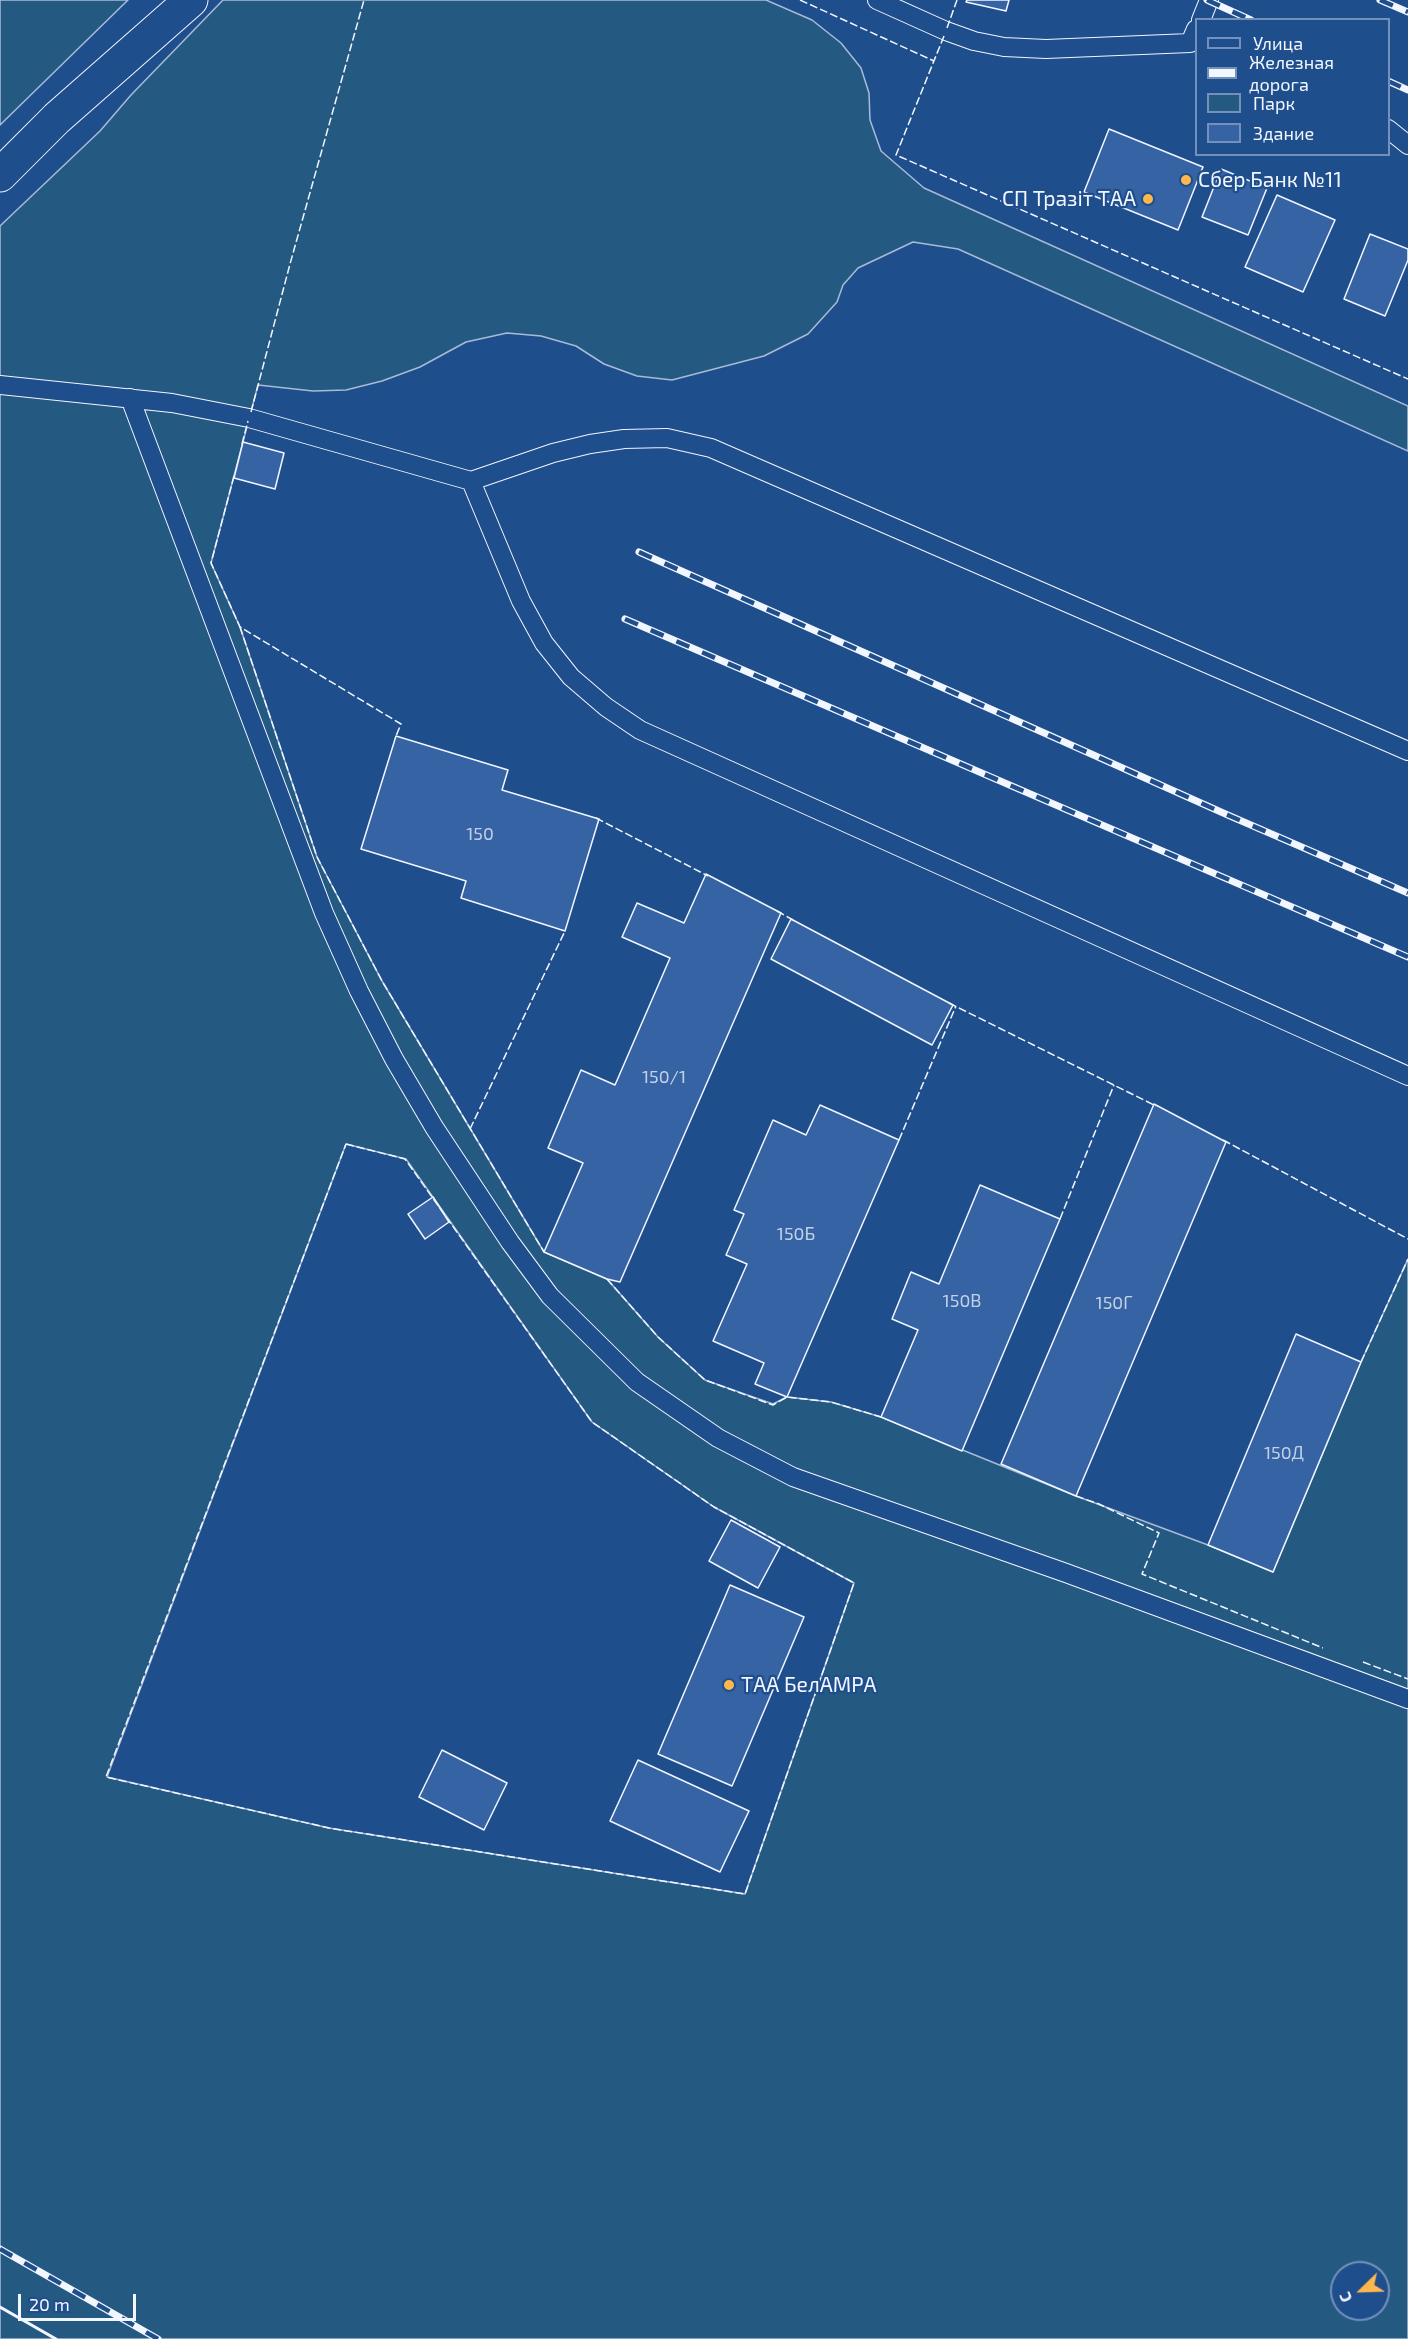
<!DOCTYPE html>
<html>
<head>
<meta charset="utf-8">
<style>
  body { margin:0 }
  #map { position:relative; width:1408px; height:2339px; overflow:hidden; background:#1f4e8c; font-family:"Exo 2",sans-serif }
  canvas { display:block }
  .legend { position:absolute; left:1195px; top:18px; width:195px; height:138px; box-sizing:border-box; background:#1f4e8c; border:2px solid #7391ba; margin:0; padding:8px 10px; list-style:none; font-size:18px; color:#f2f6ff }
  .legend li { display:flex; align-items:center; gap:12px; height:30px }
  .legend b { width:30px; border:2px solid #7391ba }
  .north { position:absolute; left:1330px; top:2261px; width:60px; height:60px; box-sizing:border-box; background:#1f4e8c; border:2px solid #7391ba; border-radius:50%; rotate:247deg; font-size:16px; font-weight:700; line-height:24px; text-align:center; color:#f2f6ff }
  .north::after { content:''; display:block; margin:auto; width:21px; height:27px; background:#ffb74d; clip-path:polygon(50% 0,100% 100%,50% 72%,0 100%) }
  .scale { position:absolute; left:18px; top:2294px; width:118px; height:27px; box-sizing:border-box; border:3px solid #f2f6ff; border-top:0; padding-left:8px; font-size:18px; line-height:21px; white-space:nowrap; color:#f2f6ff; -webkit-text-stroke:4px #1f4e8c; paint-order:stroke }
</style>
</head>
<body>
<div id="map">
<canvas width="1408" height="2339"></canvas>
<ul class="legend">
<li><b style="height:8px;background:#1f4e8c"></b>Улица</li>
<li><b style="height:8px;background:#f2f6ff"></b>Железная дорога</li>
<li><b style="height:16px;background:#245a82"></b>Парк</li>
<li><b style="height:16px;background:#3563a3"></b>Здание</li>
</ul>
<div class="north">С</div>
<div class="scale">20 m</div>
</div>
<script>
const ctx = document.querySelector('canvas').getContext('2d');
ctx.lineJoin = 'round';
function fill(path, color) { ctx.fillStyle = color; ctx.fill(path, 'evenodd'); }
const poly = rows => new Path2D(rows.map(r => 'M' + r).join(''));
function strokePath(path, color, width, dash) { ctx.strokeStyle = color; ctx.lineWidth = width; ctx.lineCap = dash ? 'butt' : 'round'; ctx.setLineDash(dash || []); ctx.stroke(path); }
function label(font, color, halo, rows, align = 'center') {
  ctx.font = font + ' "Exo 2",sans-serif'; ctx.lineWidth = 4.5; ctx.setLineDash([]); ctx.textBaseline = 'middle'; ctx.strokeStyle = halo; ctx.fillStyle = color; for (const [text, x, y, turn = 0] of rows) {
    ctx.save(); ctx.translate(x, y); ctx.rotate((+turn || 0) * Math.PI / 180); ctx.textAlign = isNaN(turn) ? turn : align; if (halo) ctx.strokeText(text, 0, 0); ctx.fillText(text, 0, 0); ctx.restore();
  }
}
const green = poly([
  [0,0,128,0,0,125,0,0],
  [223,0,766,0,812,20,841,43,861,68,869,93,870,120,881,151,924,188,1408,406,1408,451,958,249,913,242,858,268,843,285,837,302,808,334,764,356,672,380,637,376,604,364,576,346,541,336,507,333,466,342,420,367,382,381,346,390,313,391,258,385,211,563,240,627,317,857,382,981,544,1252,607,1279,658,1337,705,1380,773,1404,787,1397,831,1402,881,1417,1076,1496,1208,1545,1273,1572,1361,1362,1408,1259,1408,2339,0,2339,0,226,100,131,131,95,223,0],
  [346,1144,406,1159,592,1422,714,1507,854,1583,745,1894,329,1828,107,1777,346,1144],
  [1342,2273,1378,2273,1378,2309,1342,2309,1342,2273]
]);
const building = poly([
  [967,0,1009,0,1006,11,966,2,967,0],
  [1109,129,1203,167,1178,230,1084,192,1109,129],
  [1221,169,1267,188,1248,235,1202,217,1221,169],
  [1277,195,1335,220,1303,292,1245,267,1277,195],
  [1370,234,1408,249,1408,260,1385,316,1344,299,1370,234],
  [243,442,284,453,275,489,234,478,243,442],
  [396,736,508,770,502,790,599,819,565,931,461,898,466,881,361,849,396,736],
  [706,874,781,913,620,1282,607,1279,544,1252,583,1163,548,1148,581,1070,615,1085,670,958,622,937,637,903,684,923,706,874],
  [791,919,953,1005,932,1045,771,959,791,919],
  [1154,1104,1226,1142,1076,1496,1001,1464,1154,1104],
  [820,1105,899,1140,787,1397,755,1384,764,1363,713,1341,747,1264,726,1255,744,1214,734,1210,773,1120,806,1135,820,1105],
  [980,1185,1060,1219,962,1451,881,1417,918,1330,892,1319,911,1272,939,1284,980,1185],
  [433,1197,449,1222,425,1239,408,1214,433,1197],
  [1296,1334,1361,1362,1273,1572,1208,1545,1296,1334],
  [731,1520,780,1547,758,1588,709,1561,731,1520],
  [730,1585,804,1617,732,1786,658,1754,730,1585],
  [442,1750,507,1783,484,1830,419,1797,442,1750],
  [638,1760,749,1811,720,1872,610,1821,638,1760]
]);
const service = poly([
  [877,0,946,31,974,41,1004,47,1046,49,1190,43,1196,29],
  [1201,20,1209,0],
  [1388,129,1408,145],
  [0,385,172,403,249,418,471,481,553,453,590,444,624,439,667,438,711,448,1408,751],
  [130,398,324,913,359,991,394,1059,434,1127,510,1242,550,1296,637,1382,718,1438,793,1477,1066,1573,1408,1699],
  [471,481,521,601,544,643,571,677,606,707,640,730,1408,1076]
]);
const minor = poly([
  [0,175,57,118,191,0]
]);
const rail = poly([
  [1207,0,1251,20],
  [1380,0,1408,12],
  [1388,81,1408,90],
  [639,552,1230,816,1408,893],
  [625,619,1408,957],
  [0,2249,158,2339]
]);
const fence = poly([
  [800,0,934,61],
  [947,28,957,0],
  [944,36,896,155,1408,379],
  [251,412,290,264,364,0],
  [242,444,248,421],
  [234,476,211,563,240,627,401,724,396,736,397,736],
  [240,627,317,857,382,981,544,1252],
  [596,818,708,876],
  [777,911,793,920],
  [949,1003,1156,1106],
  [470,1129,565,931],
  [899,1140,956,1006],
  [1223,1140,1408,1239],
  [346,1144,405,1159,592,1422,714,1507,854,1583,745,1894,329,1828,106,1777,346,1144],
  [1060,1219,1114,1085],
  [607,1279,658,1337,705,1380,773,1405,787,1397,831,1402,881,1417],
  [1361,1362,1408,1259],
  [1076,1496,1099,1504,1159,1533,1142,1574,1323,1648],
  [1363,1662,1408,1679]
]);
const wall = poly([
  [0,2307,56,2339]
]);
const markers = [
  [1186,180,6,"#ffb74d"],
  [1148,199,6,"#ffb74d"],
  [729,1685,6,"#ffb74d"]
];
const numberNames = [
  ["150",480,834],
  ["150/1",664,1077],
  ["150Б",796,1234],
  ["150В",962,1301],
  ["150Г",1114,1303],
  ["150Д",1284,1453]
];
const poiNames = [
  ["Сбер Банк №11",1198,180],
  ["СП Тразіт ТАА",1136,199,"right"],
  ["ТАА БелАМРА",741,1685]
];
fill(green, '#245a82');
strokePath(green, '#a8bbd7', 1.5);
fill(building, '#3563a3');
strokePath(building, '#f2f6ff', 1.5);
strokePath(service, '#f2f6ff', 20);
strokePath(minor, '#f2f6ff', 35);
strokePath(service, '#1f4e8c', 18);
strokePath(minor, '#1f4e8c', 33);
strokePath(rail, '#f2f6ff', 7);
strokePath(rail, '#1f4e8c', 4.5, [14]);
strokePath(fence, '#f2f6ff', 1.5, [8, 3]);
strokePath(wall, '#f2f6ff', 3);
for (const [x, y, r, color] of markers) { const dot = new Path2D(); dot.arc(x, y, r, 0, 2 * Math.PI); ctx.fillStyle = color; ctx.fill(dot); strokePath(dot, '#1f4e8c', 2); }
label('18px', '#c3d1e8', null, numberNames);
label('21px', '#f2f6ff', '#1f4e8c', poiNames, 'left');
</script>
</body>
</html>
